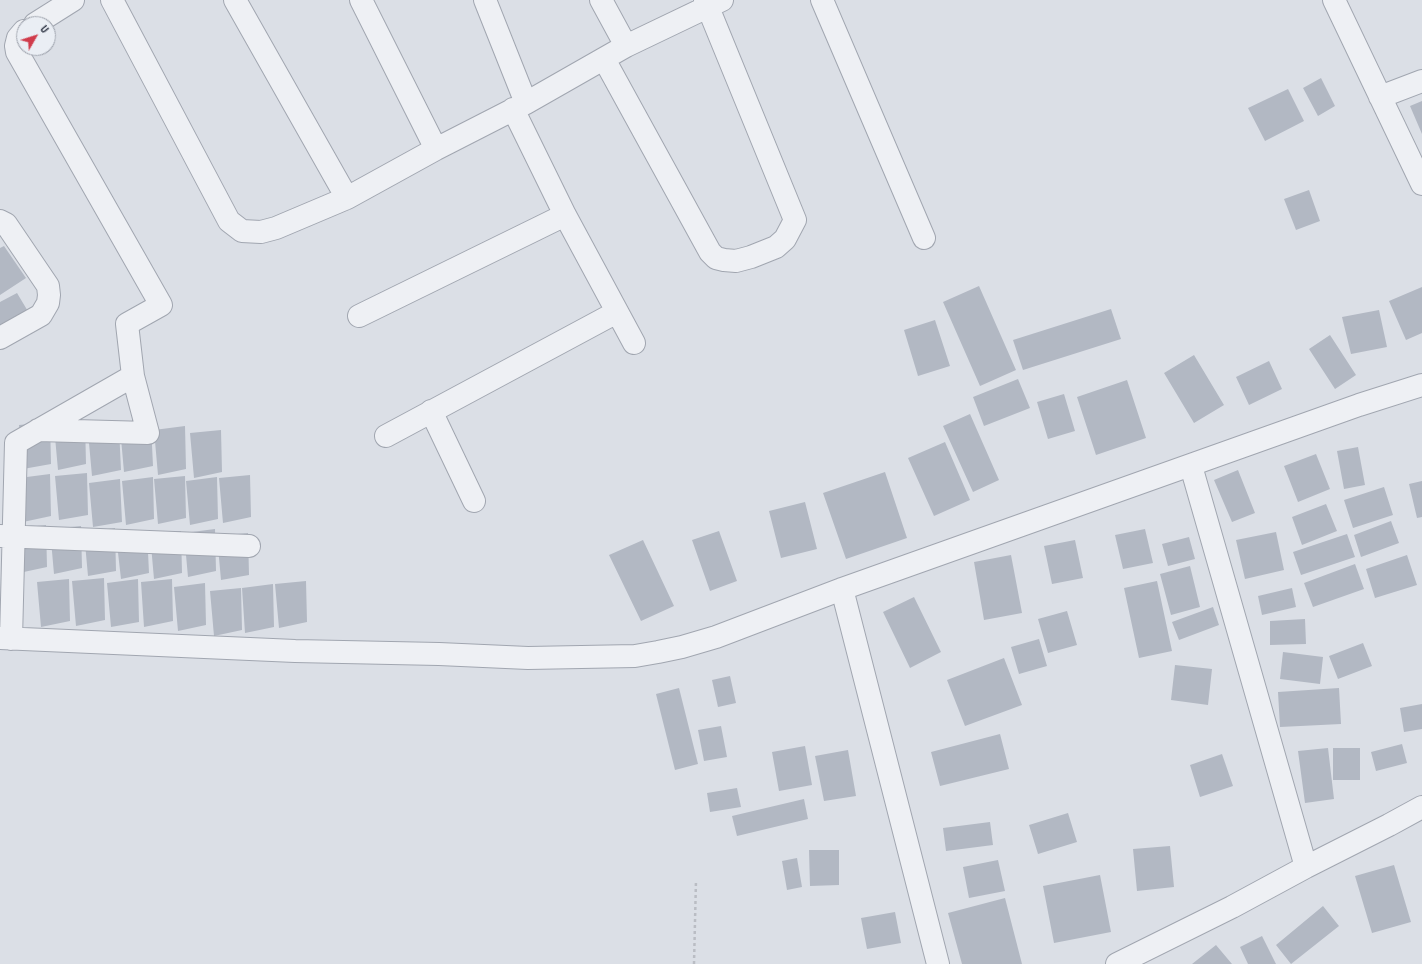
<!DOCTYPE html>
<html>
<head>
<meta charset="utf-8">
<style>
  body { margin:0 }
  #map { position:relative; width:1422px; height:964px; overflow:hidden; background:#dbdfe6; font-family:"PT Sans Narrow",sans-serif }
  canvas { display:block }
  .north { position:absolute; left:16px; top:16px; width:40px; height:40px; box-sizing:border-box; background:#eaeef4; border:1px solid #9ba0aa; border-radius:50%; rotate:51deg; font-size:11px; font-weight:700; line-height:16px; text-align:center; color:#252c3c }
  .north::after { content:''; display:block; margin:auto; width:14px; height:18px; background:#d03b4b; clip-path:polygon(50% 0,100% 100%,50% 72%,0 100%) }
</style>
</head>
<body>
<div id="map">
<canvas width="1422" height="964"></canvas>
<div class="north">U</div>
</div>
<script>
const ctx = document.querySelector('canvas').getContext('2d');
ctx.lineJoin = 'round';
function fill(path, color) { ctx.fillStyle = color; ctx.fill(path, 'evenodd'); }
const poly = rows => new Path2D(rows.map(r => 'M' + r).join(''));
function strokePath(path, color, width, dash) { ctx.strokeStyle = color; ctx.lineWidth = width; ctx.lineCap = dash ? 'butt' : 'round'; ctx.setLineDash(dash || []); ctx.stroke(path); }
const building = poly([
  [1321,78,1335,106,1318,116,1303,88],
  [1288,89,1304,121,1265,141,1248,108],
  [1422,101,1422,134,1410,106],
  [1309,190,1320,221,1296,230,1284,199],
  [4,246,26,278,0,295,0,248],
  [979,286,1016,370,980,386,943,302],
  [1422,287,1422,333,1406,340,1389,301],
  [17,293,29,313,0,329,0,302],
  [1111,309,1121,339,1023,370,1013,340],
  [1379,310,1387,347,1351,354,1342,317],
  [935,320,950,366,918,376,904,330],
  [1330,335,1356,375,1335,389,1309,349],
  [1194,355,1224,405,1194,423,1164,373],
  [1269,361,1282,389,1249,405,1236,377],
  [1018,379,1030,408,984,426,973,397],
  [1127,380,1146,438,1096,455,1077,397],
  [1064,394,1075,431,1048,439,1037,402],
  [970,414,999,480,973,492,943,426],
  [50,422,51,464,23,469,19,425],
  [85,422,86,464,58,470,54,426],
  [151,424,153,466,124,472,120,427],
  [185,426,186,469,158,475,154,430],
  [119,428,121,470,92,476,88,432],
  [221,430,222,472,194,478,190,433],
  [945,442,970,500,934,516,908,458],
  [1358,447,1365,485,1344,489,1337,451],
  [1316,454,1330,489,1298,502,1284,466],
  [1238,470,1255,513,1232,522,1214,480],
  [885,472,907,538,846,559,823,493],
  [87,473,88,515,59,520,55,476],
  [50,474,51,516,23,522,19,478],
  [250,475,251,517,223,523,219,478],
  [185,476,186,518,158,524,154,479],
  [153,477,154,519,126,525,122,481],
  [217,477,218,519,190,525,186,481],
  [120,479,122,522,93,527,89,483],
  [1422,481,1422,517,1417,518,1409,484],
  [1384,487,1393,515,1353,528,1344,500],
  [805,502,817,549,781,558,769,511],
  [1326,504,1337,531,1302,545,1292,517],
  [1391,521,1399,543,1361,557,1354,535],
  [46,525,47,567,19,573,16,528],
  [81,526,82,568,54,574,50,529],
  [115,528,116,571,88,576,84,532],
  [215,529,216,571,188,577,184,533],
  [1145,529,1153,563,1123,569,1115,535],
  [147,531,149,573,121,579,116,535],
  [181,531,182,573,154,579,150,534],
  [719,531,737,581,710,591,692,540],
  [1276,532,1284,570,1245,579,1236,540],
  [248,533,249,575,221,580,217,536],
  [1347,534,1355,557,1301,575,1293,552],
  [1189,537,1195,559,1168,566,1162,544],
  [643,540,674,606,641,621,609,555],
  [1075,540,1083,578,1052,584,1044,546],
  [1011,555,1022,613,984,620,974,562],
  [1407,555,1417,585,1375,598,1366,569],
  [1355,564,1364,589,1313,607,1304,583],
  [1190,566,1200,607,1171,615,1160,574],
  [104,578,105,620,76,626,72,581],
  [69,579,70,621,41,627,37,582],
  [138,579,139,622,111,627,107,583],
  [172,579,173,621,144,627,141,582],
  [306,581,307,622,279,628,275,584],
  [1157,581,1172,651,1139,658,1124,588],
  [205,583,206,625,178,631,174,587],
  [273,584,274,627,245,633,242,588],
  [241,588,242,630,214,636,210,591],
  [1292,588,1296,607,1262,615,1258,596],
  [914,597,941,652,910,668,883,612],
  [1213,607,1219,625,1179,640,1172,622],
  [1067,611,1077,645,1048,653,1038,619],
  [1305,619,1306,644,1270,645,1270,621],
  [1039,639,1047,666,1019,674,1011,647],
  [1363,643,1372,666,1338,679,1329,656],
  [1283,652,1323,657,1320,684,1280,679],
  [1004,658,1022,705,965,726,947,680],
  [1175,665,1212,669,1208,705,1171,700],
  [730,676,736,703,718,707,712,680],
  [679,688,698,764,675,770,656,694],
  [1339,688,1341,724,1280,727,1278,692],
  [1422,704,1422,729,1404,732,1400,708],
  [721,726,727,757,704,761,698,730],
  [1000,734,1009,769,940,786,931,752],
  [1402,744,1407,763,1376,771,1371,752],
  [805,746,812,785,779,791,772,752],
  [1328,748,1334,799,1305,803,1298,751],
  [1333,748,1360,748,1360,780,1333,780],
  [848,750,856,796,824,801,815,756],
  [1222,754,1233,786,1200,797,1190,765],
  [737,788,741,807,710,812,707,793],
  [804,799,808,819,737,836,732,816],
  [1068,813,1077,842,1038,854,1029,825],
  [990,822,993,845,946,851,943,828],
  [1170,846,1174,887,1137,891,1133,849],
  [809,850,839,850,839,885,810,886],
  [797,858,802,887,787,890,782,861],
  [998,860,1005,891,969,898,963,867],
  [1394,865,1411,922,1372,933,1355,876],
  [1100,875,1111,932,1054,943,1043,886],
  [1005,898,1022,964,962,964,948,913],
  [1323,906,1339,926,1291,964,1276,945],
  [895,912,901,943,867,949,861,918],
  [1262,936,1276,964,1248,964,1240,947],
  [1216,945,1232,964,1192,964]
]);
const path = poly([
  [694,964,696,880]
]);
const minor = poly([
  [112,0,229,221,242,231,261,232,276,228,347,198,235,0],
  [361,0,436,149],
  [485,0,526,103],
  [822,0,924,238],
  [1334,0,1422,184],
  [35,24,73,0],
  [626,46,722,0],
  [604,59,710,252,716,258,724,260,736,261,751,257,776,247,785,239,795,220,705,0],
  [1380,97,1422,81],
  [513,109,565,215,634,343],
  [347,198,436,149,526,103,626,46,601,0],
  [0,221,6,224,48,286,49,295,48,303,41,315,0,338],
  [359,316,565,215],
  [431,411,474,501],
  [38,430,148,433,133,376],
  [386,436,617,312],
  [1191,466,1306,867],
  [0,536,249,546],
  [842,589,938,964],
  [0,638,295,651,439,654,528,658,635,656,658,652,682,647,716,637,842,589,1359,405,1422,385],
  [11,639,16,443,133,376,127,324,161,305,17,52,16,46,18,38,24,31],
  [1117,964,1232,907,1306,867,1389,825,1422,807]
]);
fill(building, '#b2b8c3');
strokePath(minor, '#a1a6b0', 24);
strokePath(path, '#babdc4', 2.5, [3, 3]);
strokePath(minor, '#eef0f4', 22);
</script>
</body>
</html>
